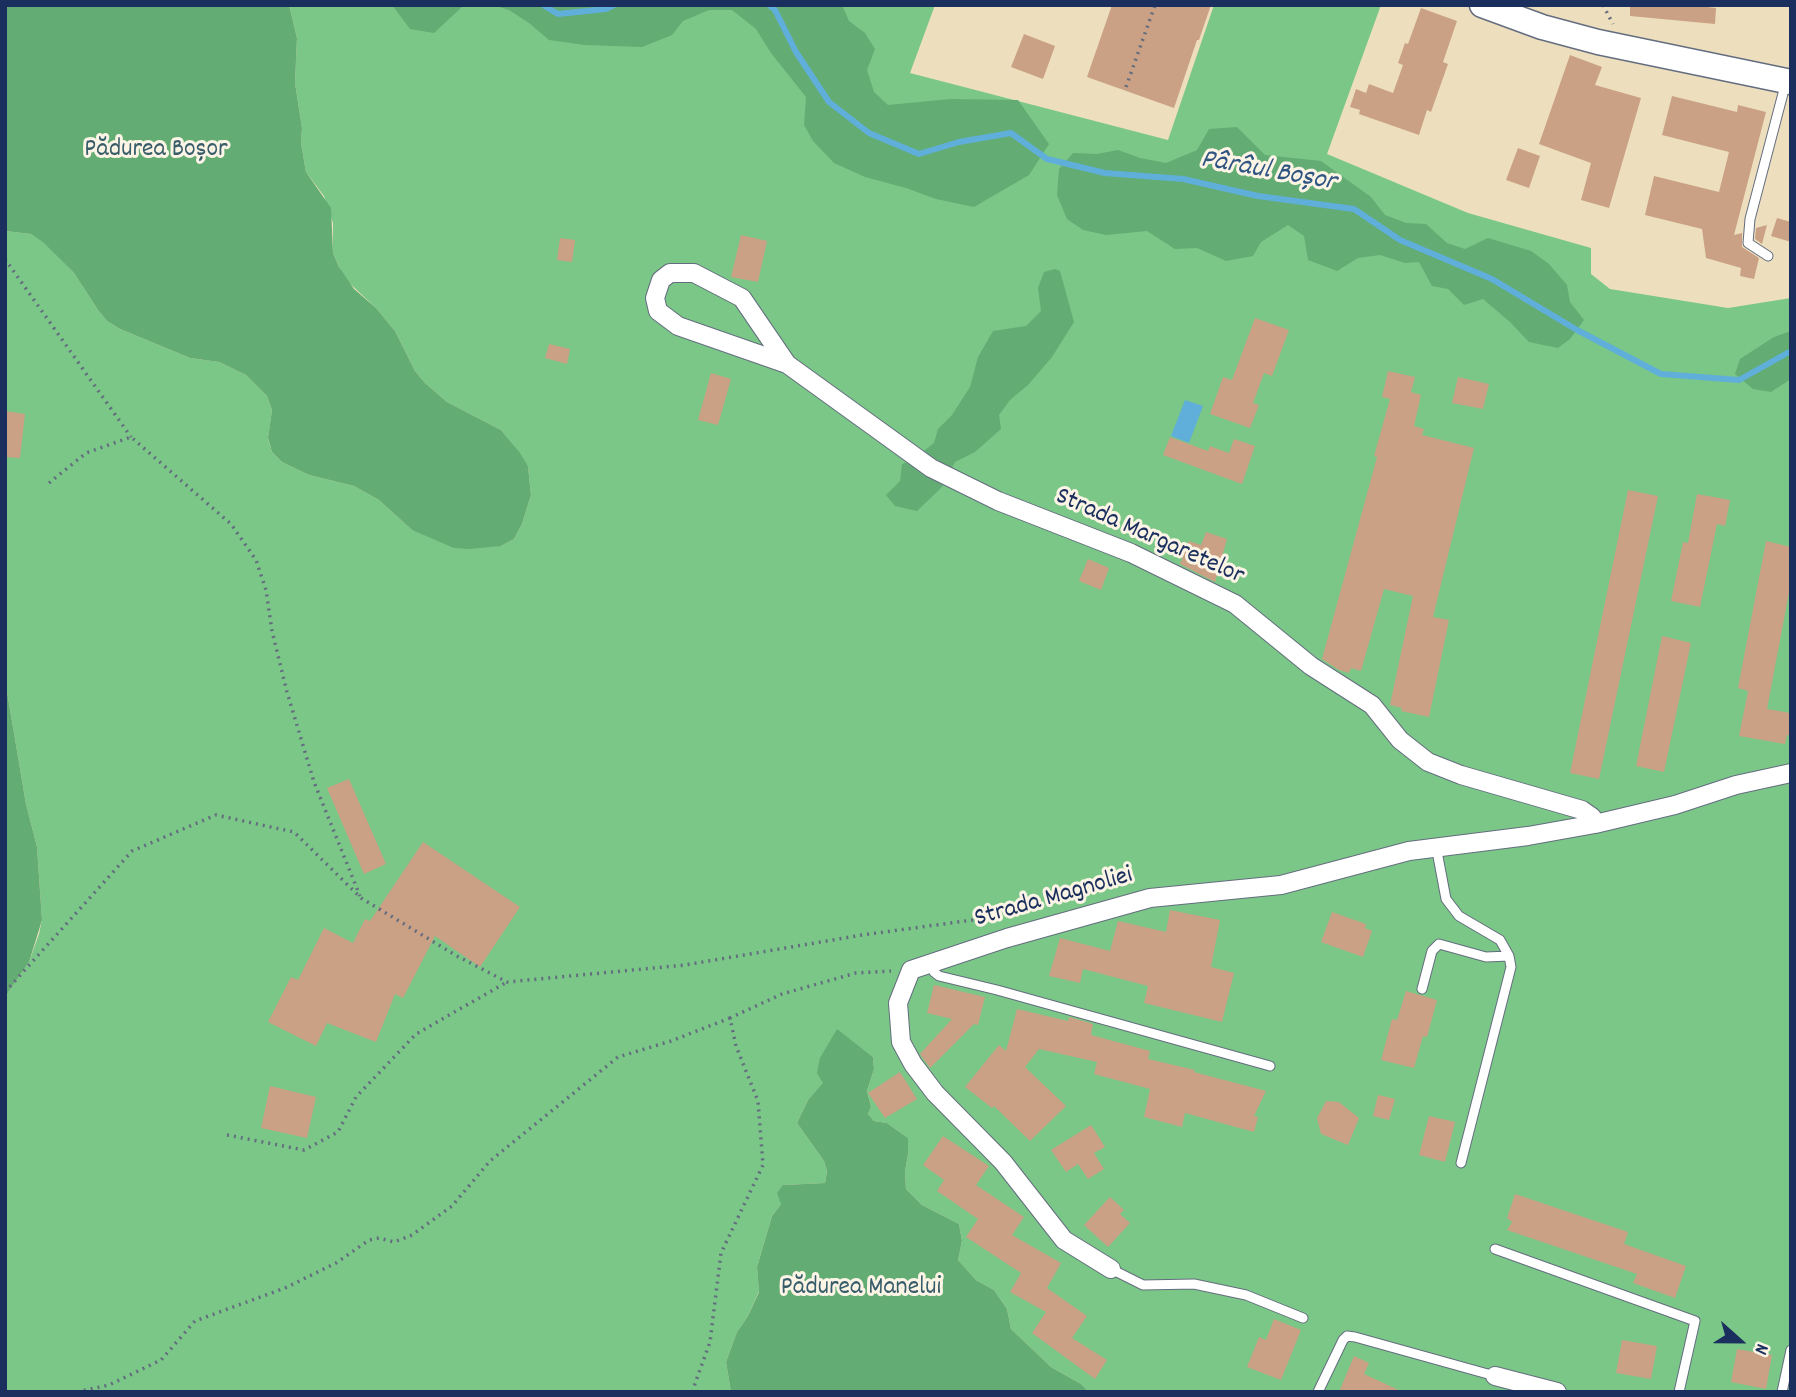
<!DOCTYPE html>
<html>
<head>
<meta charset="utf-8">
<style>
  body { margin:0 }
  #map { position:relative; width:1796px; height:1397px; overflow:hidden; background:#eddfbd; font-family:Dekko,sans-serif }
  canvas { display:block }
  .frame { position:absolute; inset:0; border:7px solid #1b2f5e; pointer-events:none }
  .north { position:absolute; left:1705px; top:1306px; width:70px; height:70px; -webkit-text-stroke:5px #fcf5e5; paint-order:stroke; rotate:111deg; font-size:19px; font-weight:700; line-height:28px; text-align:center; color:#1b2f5e }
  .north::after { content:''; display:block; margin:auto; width:24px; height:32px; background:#1b2f5e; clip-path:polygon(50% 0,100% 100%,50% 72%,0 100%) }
</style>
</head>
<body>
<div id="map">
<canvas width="1796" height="1397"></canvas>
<div class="frame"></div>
<div class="north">N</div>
</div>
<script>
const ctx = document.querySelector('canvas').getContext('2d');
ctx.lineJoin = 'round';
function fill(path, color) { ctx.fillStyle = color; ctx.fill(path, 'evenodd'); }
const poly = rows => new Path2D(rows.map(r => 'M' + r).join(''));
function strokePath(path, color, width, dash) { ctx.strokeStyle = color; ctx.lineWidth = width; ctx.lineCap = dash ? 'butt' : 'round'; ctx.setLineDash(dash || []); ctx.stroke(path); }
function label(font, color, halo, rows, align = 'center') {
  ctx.font = font + ' Dekko,sans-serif'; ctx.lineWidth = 6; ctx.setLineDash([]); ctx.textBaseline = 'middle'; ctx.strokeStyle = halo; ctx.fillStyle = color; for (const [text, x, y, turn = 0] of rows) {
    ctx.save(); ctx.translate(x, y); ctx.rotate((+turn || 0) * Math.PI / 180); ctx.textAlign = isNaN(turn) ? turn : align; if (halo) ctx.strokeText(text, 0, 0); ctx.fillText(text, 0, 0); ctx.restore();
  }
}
const green = poly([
  [289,5,935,5,910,73,1168,140,1214,5,1381,5,1327,154,1468,213,1591,248,1591,274,1610,289,1728,308,1791,298,1791,1392,1089,1392,1081,1384,1051,1367,1011,1329,1007,1309,994,1290,976,1280,958,1260,962,1241,959,1224,922,1205,906,1189,905,1172,908,1154,908,1138,887,1123,874,1121,868,1114,871,1107,867,1091,874,1069,873,1057,837,1030,829,1044,824,1083,808,1100,797,1123,824,1161,827,1171,825,1183,783,1185,781,1204,772,1216,757,1267,759,1291,748,1316,737,1332,726,1362,731,1392,5,1392,5,997,29,962,39,934,42,920,37,847,26,804,5,680,5,231,31,234,43,241,74,273,98,310,107,321,120,329,190,358,219,362,246,375,267,396,272,410,268,439,272,452,282,462,309,475,354,486,379,500,412,530,501,546,514,539,522,524,531,495,528,466,510,441,501,430,447,402,425,383,415,371,395,331,376,308,344,278,333,253,333,223,324,196,306,172,301,143,302,128,295,83,297,38]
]);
const forest = poly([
  [5,5,289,5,297,38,295,83,302,128,301,143,306,172,331,208,333,253,339,267,354,289,376,308,395,331,415,371,425,383,447,402,501,430,520,453,528,466,531,495,522,524,514,539,501,546,469,549,454,548,412,530,379,500,354,486,309,475,282,462,272,452,268,438,272,410,267,396,246,375,219,362,190,358,120,329,107,321,98,310,74,273,43,242,31,234,5,231],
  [392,5,464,5,434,33,410,29],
  [493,5,842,5,849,21,865,33,875,49,867,70,874,92,888,105,950,99,1018,100,1049,144,1029,175,974,207,936,199,906,188,865,177,834,163,813,141,804,125,806,97,771,53,756,29,732,10,709,10,683,21,672,35,642,47,585,45,549,40,529,23,509,10],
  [1237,127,1265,155,1321,161,1371,197,1385,215,1406,223,1426,224,1447,243,1465,249,1488,238,1531,251,1549,264,1567,285,1570,302,1584,320,1570,339,1558,348,1529,342,1510,322,1483,299,1464,305,1448,289,1432,286,1419,262,1405,263,1380,255,1358,258,1337,271,1308,260,1304,236,1288,225,1261,242,1253,256,1226,261,1197,248,1175,249,1147,231,1106,235,1083,230,1067,219,1057,195,1059,169,1073,153,1097,154,1118,150,1140,158,1166,163,1197,150,1209,129],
  [1055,269,1060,271,1074,322,1052,357,1028,385,1010,400,999,415,1001,429,975,452,955,462,942,487,917,511,895,506,886,495,900,481,902,464,911,461,934,443,938,429,952,415,970,387,978,357,993,331,1026,326,1041,311,1038,288,1044,272],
  [1791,331,1791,379,1771,392,1753,389,1735,374,1740,359,1774,337],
  [5,680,26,804,37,847,42,920,29,962,5,997],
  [837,1029,873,1057,874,1069,867,1091,871,1107,868,1114,874,1121,887,1123,908,1138,908,1154,905,1172,906,1189,922,1205,959,1224,962,1241,958,1260,976,1280,994,1290,1007,1309,1011,1329,1051,1367,1081,1384,1089,1392,731,1392,726,1362,737,1332,748,1316,759,1292,757,1267,772,1216,781,1204,777,1193,783,1185,825,1183,827,1171,824,1161,797,1123,808,1100,823,1083,817,1073,820,1058]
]);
const water = poly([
  [1185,400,1203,406,1189,443,1171,436]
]);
const stream = poly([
  [543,5,558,14,606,9,614,5],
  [769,5,775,10,796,52,829,102,869,133,919,154,959,142,1011,133,1047,159,1105,173,1183,179,1258,196,1354,209,1400,240,1492,279,1577,330,1661,374,1739,380,1791,351]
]);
const building = poly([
  [1112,5,1211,5,1199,40,1197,40,1174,108,1087,77],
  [1630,5,1708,5,1707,7,1716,8,1715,24,1630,16],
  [1421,8,1457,21,1443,62,1448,64,1431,112,1427,110,1419,135,1359,114,1360,110,1350,107,1356,89,1366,93,1369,84,1393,93,1403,65,1398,63,1405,43,1408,44],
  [1024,34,1055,46,1043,79,1011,67],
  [1570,55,1602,67,1595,85,1641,98,1609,208,1581,200,1591,163,1539,144],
  [1672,96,1737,112,1738,105,1766,112,1734,235,1742,233,1742,247,1759,258,1754,279,1740,276,1741,268,1706,258,1702,229,1645,215,1654,176,1719,192,1729,152,1662,135],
  [1518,148,1540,156,1529,188,1506,180],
  [1777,218,1791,222,1791,242,1771,236],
  [1767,225,1762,244,1755,239,1756,228],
  [741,235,767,241,758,282,731,277],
  [560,238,575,240,572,262,557,260],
  [1255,318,1289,330,1272,376,1264,373,1253,403,1259,405,1250,428,1210,414,1223,377,1232,380],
  [549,344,570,349,567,364,545,358],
  [1388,371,1415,377,1411,392,1421,395,1414,426,1424,429,1422,435,1474,448,1433,617,1449,620,1429,717,1401,711,1402,708,1390,705,1413,596,1384,589,1361,671,1351,668,1349,673,1339,670,1322,659,1377,457,1374,456,1390,399,1382,397],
  [711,373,731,379,718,425,698,420],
  [1458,377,1489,384,1483,409,1452,403],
  [5,411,25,414,20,458,5,457],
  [1170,437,1208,451,1210,446,1229,453,1234,439,1255,446,1242,484,1163,455],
  [1628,490,1658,496,1599,779,1570,773],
  [1697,494,1730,500,1725,526,1717,524,1700,607,1671,601,1683,542,1688,543],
  [1206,532,1227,539,1215,582,1180,564,1189,541,1201,545],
  [1766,541,1791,547,1791,582,1767,709,1791,713,1791,736,1787,735,1785,744,1739,736,1748,691,1738,688],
  [1088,559,1109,568,1101,590,1079,581],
  [1662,636,1691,643,1664,772,1636,766],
  [349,779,386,864,364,874,327,788],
  [423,842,520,907,480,967,435,936,403,998,395,994,376,1042,327,1023,316,1046,268,1022,291,977,298,980,324,928,353,943,365,919,370,921],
  [1170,910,1220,920,1211,967,1234,973,1222,1022,1144,1003,1148,986,1083,969,1080,983,1049,976,1060,938,1110,951,1118,921,1166,932],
  [1332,912,1366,924,1365,928,1372,931,1363,957,1321,942],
  [934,985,985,997,978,1025,974,1024,930,1068,920,1054,952,1019,927,1013],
  [1406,991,1437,1000,1427,1037,1423,1036,1414,1068,1381,1060,1392,1019,1397,1020],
  [1017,1009,1068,1021,1069,1017,1093,1024,1091,1035,1150,1051,1148,1059,1195,1070,1194,1072,1266,1091,1254,1116,1258,1117,1254,1132,1185,1113,1182,1127,1144,1117,1150,1089,1094,1074,1097,1062,1039,1049,1025,1067,1066,1106,1030,1141,994,1106,992,1108,965,1087,999,1045,1006,1051],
  [900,1072,917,1099,885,1118,868,1093],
  [270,1086,316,1097,307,1138,261,1128],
  [1378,1095,1395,1099,1389,1120,1373,1116],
  [1326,1101,1339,1102,1359,1118,1348,1145,1321,1134,1317,1118],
  [1429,1116,1455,1122,1445,1162,1419,1155],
  [1091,1125,1105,1147,1094,1153,1104,1169,1088,1179,1078,1164,1066,1172,1051,1150],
  [943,1136,989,1166,976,1185,1024,1217,1012,1235,1061,1263,1047,1288,1087,1316,1072,1338,1107,1360,1095,1379,1032,1333,1046,1312,1010,1292,1021,1273,966,1237,978,1219,937,1191,944,1180,923,1165],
  [1515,1194,1628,1232,1624,1244,1686,1266,1675,1298,1633,1283,1637,1274,1507,1230,1512,1222,1507,1218],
  [1110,1197,1124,1210,1120,1214,1130,1223,1108,1247,1084,1225],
  [1274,1319,1301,1330,1281,1380,1247,1367,1259,1337,1266,1340],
  [1622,1340,1657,1346,1651,1379,1616,1373],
  [1737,1349,1772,1355,1766,1389,1731,1382],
  [1354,1356,1369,1363,1364,1374,1403,1392,1339,1392]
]);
const path = poly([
  [1603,5,1613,24],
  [1126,87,1155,5],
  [5,259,131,437],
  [49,483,86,453,131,437,231,524,256,560,266,590,272,631,287,692,314,782,360,896],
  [5,992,132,851,216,815,294,832,361,898,457,956,507,982,685,965,862,935,1017,914],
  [227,1135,304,1150,338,1132,356,1097,416,1034,507,982],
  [77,1392,109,1385,161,1360,195,1321,285,1288,336,1263,369,1240,379,1238,394,1242,412,1235,452,1206,490,1161,618,1057,671,1041,730,1018],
  [692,1392,710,1342,721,1253,763,1165,758,1101,736,1046,730,1018,782,994,856,973,891,971]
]);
const lane = poly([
  [1768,256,1748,243,1750,219,1786,82],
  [1436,846,1446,899,1459,916,1500,940,1509,956,1511,967,1461,1163],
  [932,963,934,972,939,976,997,990,1270,1066],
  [1422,989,1432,951,1439,944,1486,957,1509,956],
  [1495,1249,1695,1321,1679,1392],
  [1111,1269,1143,1285,1194,1284,1246,1295,1303,1318],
  [1318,1392,1343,1340,1347,1336,1355,1337,1495,1376],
  [1782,1392,1791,1350]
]);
const street = poly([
  [787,364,742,298,694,273,670,273,661,280,655,298,658,311,678,326,787,364,931,468,998,501,1131,553,1235,604,1311,666,1372,705,1400,740,1428,762,1461,775,1582,810,1592,817,1595,824],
  [1111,1269,1064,1240,1003,1162,935,1093,913,1064,901,1042,898,1003,911,970,1007,938,1150,898,1281,885,1409,851,1528,836,1595,824,1675,805,1736,785,1791,773],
  [1495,1376,1557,1392]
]);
const secondary = poly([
  [1482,5,1542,27,1598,42,1791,82]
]);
const parkNames = [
  ["Pădurea Boșor",156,151],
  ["Pădurea Manelui",861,1289]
];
const streetNames = [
  ["Strada Margaretelor",1149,538,24],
  ["Strada Magnoliei",1054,899,-16]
];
const waterNames = [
  ["Pârâul Boșor",1268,173,10]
];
fill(green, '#7ac787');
fill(forest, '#63ac74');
fill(water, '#60afda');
strokePath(stream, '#60afda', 6);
fill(building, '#caa184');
strokePath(lane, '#646d7f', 11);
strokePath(street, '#646d7f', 20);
strokePath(secondary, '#646d7f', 27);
strokePath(path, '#646d7f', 3.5, [2, 5]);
strokePath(lane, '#fff', 9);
strokePath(street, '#fff', 18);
strokePath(secondary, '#fff', 24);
label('26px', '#385d6a', '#fcf5e5', parkNames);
label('26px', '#1b2f5e', '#fcf5e5', streetNames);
label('italic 28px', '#305583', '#fcf5e5', waterNames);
</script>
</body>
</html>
